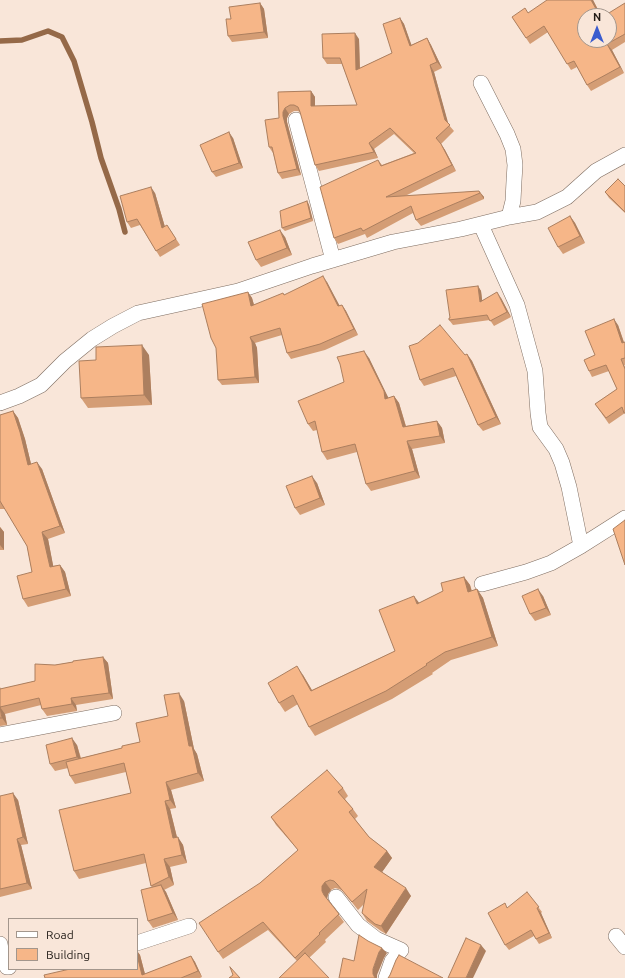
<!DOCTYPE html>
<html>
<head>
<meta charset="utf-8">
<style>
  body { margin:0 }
  #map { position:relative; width:625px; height:978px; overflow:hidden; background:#f9e6d9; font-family:Ubuntu,sans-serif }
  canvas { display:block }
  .legend { position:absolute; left:8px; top:918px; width:130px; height:52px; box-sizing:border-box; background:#f9e6d9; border:1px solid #a3968c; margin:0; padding:5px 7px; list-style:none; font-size:12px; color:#231d18 }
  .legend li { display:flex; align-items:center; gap:8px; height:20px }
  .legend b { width:20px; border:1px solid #a3968c }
  .north { position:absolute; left:577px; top:8px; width:40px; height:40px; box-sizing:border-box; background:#f9e6d9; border:1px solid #a3968c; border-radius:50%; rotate:0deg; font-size:11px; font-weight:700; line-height:16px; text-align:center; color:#231d18 }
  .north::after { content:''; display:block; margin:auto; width:14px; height:18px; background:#3b5cce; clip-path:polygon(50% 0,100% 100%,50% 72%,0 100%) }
</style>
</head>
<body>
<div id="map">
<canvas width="625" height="978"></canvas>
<ul class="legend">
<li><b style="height:5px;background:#fff"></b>Road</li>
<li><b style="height:11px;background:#f6b688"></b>Building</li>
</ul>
<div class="north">N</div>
</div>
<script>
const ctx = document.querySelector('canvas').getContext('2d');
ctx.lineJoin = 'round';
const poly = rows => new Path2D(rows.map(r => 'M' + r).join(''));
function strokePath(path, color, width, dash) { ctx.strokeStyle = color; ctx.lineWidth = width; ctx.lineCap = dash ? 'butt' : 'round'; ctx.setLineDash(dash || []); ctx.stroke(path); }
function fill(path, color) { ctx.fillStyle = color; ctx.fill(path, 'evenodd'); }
const stream = poly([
  [0,41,22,40,48,31,62,37,74,61,92,122,101,158,119,209,125,232]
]);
const minor = poly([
  [481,83,507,134,513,149,515,165,514,181,513,201,509,217],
  [296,120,333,260],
  [481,225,517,305,535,371,538,413,540,427,556,449,562,463,569,487,581,546],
  [0,403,19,396,41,385,65,361,92,339,113,326,138,313,238,291,312,266,393,242,461,229,509,217,537,212,567,197,596,171,625,155],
  [482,584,526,572,551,563,581,546,625,518],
  [0,735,114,713],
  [336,897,358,925,376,939,401,950,392,961,386,978],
  [616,936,625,947],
  [137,943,189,926],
  [0,944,3,960,7,967,9,967]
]);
const wall = poly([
  [593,0,601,15,585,40,625,3,625,42,612,50,624,73,591,91,587,85,577,67,571,70,548,32,530,44,512,17,528,13],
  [260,3,264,9,268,38,232,42,228,36,231,19],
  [400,18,404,24,411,45,427,38,431,45,442,68,434,72,448,124,454,131,441,144,445,150,456,171,405,196,479,191,484,197,484,199,421,226,416,220,413,213,367,238,365,234,338,244,334,238,378,160,382,165,414,153,394,134,374,149,378,158,319,171,315,165,301,113,298,111,294,111,289,114,287,118,287,122,301,175,282,179,278,173,273,153,269,147,279,118,278,92,311,91,315,97,315,106,357,105,342,64,327,64,323,58,359,39,360,68,392,53],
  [233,138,243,168,216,177,212,172],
  [625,186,625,213,609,198,605,192],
  [155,193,165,227,171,231,180,245,160,257,140,225,131,228,127,222],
  [307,201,309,205,313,221,285,231,282,228],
  [570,216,575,223,585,243,563,254,558,247],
  [285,237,292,255,261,267,256,260],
  [327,282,339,306,342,305,346,311,358,335,325,350,291,359,287,353,282,335,255,343,257,348,259,383,222,385,218,380,248,292,252,298,254,305],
  [478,286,481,291,482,300,501,298,511,317,494,326,490,320,453,325,449,320,450,318],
  [618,325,624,342,625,342,625,365,624,365,625,366,625,414,625,413,609,424,595,404,617,389,609,371,592,377,589,371,595,355],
  [467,354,472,361,501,424,483,431,478,425,456,376,424,386,420,380],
  [149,355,152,405,88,408,81,398],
  [369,358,388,398,394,396,399,403,406,426,437,421,442,428,445,443,412,449,420,478,371,491,366,484,357,452,327,460,322,452,317,430,313,431,308,424,344,382],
  [13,411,18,418,25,439,31,464,42,469,65,533,48,539,53,566,60,565,65,572,71,596,28,607,23,599,32,572,27,546,4,507,4,509,0,509,0,415],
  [317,483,325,505,300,515,295,508],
  [0,527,4,532,4,550,0,550],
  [464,577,470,585,472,591,477,589,483,598,498,646,451,660,432,673,433,674,392,699,315,736,309,727,298,704,285,712,279,703,303,675,312,690,395,651,419,603,443,591],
  [543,596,551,615,535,621,530,614],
  [103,657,108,663,113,699,76,705,77,711,47,716,42,709,41,705,5,714,7,725,0,726,0,687,1,689,35,681,55,665],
  [184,701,194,749,197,754,204,781,171,790,176,808,170,809,177,837,183,845,187,863,170,867,174,885,164,890,166,892,178,920,153,928,148,921,152,887,151,886,146,863,79,879,74,871,131,793,126,772,75,784,70,776,68,768,55,771,50,764,77,745,81,758,122,748,140,742],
  [343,788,348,796,345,799,353,809,358,816,355,819,369,837,387,851,392,858,382,872,411,896,386,934,381,931,367,921,362,913,364,904,358,910,343,891,339,889,335,888,331,890,328,894,327,899,344,922,325,940,326,942,309,958,297,961,268,930,223,959,218,952,260,883,298,850,276,825,271,817],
  [0,796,18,800,28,844,21,845,32,889,0,897],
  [527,892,542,912,541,913,552,938,539,944,534,936,509,950,505,945],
  [137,951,140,955,145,974,191,956,195,962,202,977,200,978,45,978,137,969]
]);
const shadedWall = poly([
  [591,0,593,0,601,16,600,16],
  [260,3,264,9,268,38,264,32],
  [400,18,404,24,414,52,410,46],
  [355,33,359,39,360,76,356,70],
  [427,38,431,45,442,68,437,62],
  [607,44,612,50,624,73,620,67],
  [430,65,434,72,449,126,445,120],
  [311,91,315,97,315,112,311,106],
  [285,108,289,114,287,118,287,122,301,175,297,169,283,116,283,112],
  [229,132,233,138,243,168,239,163],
  [369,143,374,149,378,158,374,152],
  [441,144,445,150,456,171,452,165],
  [151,187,155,193,167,234,162,228],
  [479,191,484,197,484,199,480,193],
  [307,201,309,205,313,221,311,218],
  [570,216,575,223,585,243,580,236],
  [280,230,285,237,292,255,287,248],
  [323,276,327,282,343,312,338,306],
  [478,286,481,291,483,307,480,302],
  [248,292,252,298,256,312,251,306],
  [497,292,501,298,511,317,507,312],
  [342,305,346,311,358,335,354,329],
  [614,319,618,325,625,346,622,343],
  [250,337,255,343,257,348,259,383,255,377],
  [142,345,149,355,152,405,144,395],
  [364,351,369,358,389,399,385,399],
  [467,354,472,361,501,424,496,417],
  [394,396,399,403,408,434,403,427],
  [13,411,18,418,25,439,33,472,28,465],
  [437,421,442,428,445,443,440,436],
  [407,441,412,449,420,478,415,471],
  [37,462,42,469,65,533,60,526],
  [312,476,317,483,325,505,320,498],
  [0,527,4,532,4,550,0,545],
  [42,532,48,539,55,575,50,567],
  [60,565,65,572,71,596,66,589],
  [464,577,470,585,474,601,468,592],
  [477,589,483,598,498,646,492,637],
  [538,589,543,596,551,615,546,608],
  [414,596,420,604,417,604],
  [103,657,108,663,113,699,109,693],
  [297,666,303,675,317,699,311,691],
  [179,693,184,701,194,749,197,754,204,781,198,773,189,746],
  [71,698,76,705,77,711,72,704],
  [0,707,5,714,7,725,2,718],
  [72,738,77,745,82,764,77,757],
  [166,782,171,790,176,808,170,800],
  [13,793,18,800,28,844,23,837],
  [165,801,170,809,179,846,173,838],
  [178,837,183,845,187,863,182,855],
  [17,839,21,845,32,889,27,883],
  [387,851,392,858,380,875,374,867],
  [164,859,170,867,174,885,169,877],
  [325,882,331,890,328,894,327,899,329,903,324,895,322,891,322,886],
  [161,885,166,892,178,920,173,913],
  [406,888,411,896,386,934,381,926],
  [537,908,541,913,552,938,549,933],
  [481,945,486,951,473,978,466,978],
  [382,948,387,953,384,958,377,975,377,978,375,978,373,974,373,969,379,952],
  [137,951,140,955,146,978,142,975,137,955],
  [191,956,195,962,202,977,198,971]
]);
const building = poly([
  [547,0,591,0,600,16,602,14,603,16,585,16,585,40,609,40,609,16,604,16,625,3,625,34,607,44,620,67,587,85,574,61,567,64,544,26,526,38,512,17,525,8,528,13,547,0],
  [260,3,264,32,228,36,226,19,231,19,229,7,260,3],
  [400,18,410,46,427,38,437,62,430,65,445,120,450,125,436,138,441,144,452,165,386,197,479,191,480,193,416,220,411,206,363,231,361,228,334,238,320,187,378,160,381,166,416,153,390,128,369,143,374,152,315,165,300,112,298,107,294,105,290,105,285,108,283,112,283,116,297,169,278,173,272,147,269,147,265,120,279,118,278,92,311,91,311,106,357,105,340,58,323,58,322,34,355,33,356,70,392,53,383,24,400,18],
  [229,132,239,163,212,172,200,145,229,132],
  [618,179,625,186,625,212,605,192,618,179],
  [151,187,162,228,167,225,176,239,156,251,137,219,127,222,120,196,151,187],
  [307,201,311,218,282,228,280,211,307,201],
  [570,216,580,236,558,247,548,228,570,216],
  [280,230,287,248,256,260,248,242,280,230],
  [323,276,338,306,342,305,354,329,320,344,287,353,280,328,250,337,252,342,255,377,218,380,216,348,211,338,202,304,248,292,251,306,283,293,284,295,323,276],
  [478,286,480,302,497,292,507,312,490,321,487,315,449,320,449,318,450,318,446,290,478,286],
  [614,319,622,343,625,342,625,358,621,359,625,369,625,413,624,413,622,407,606,418,595,404,617,389,606,365,589,371,584,360,595,355,585,331,614,319],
  [440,325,465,355,467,354,496,417,478,425,453,368,420,380,409,346,418,343,440,325],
  [142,345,144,395,81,398,79,361,96,360,96,347,142,345],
  [364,351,384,391,385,399,394,396,403,427,437,421,440,436,407,441,415,471,366,484,355,444,322,452,315,421,308,424,298,401,344,382,340,364,337,357,364,351],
  [13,411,20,432,28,465,37,462,60,526,42,532,50,567,60,565,66,589,23,599,17,576,32,572,27,546,0,501,0,415,13,411],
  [312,476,320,498,295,508,286,486,312,476],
  [625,520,625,565,613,529,625,520],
  [464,577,468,592,477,589,492,637,445,652,426,664,427,665,386,691,309,727,293,695,279,703,268,683,297,666,311,691,395,651,379,610,414,596,417,604,443,591,441,583,464,577],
  [538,589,546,608,530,614,522,596,538,589],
  [103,657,109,693,71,698,72,704,42,709,39,698,0,707,2,718,0,718,0,689,35,681,35,664,55,665,73,662,73,661,103,657],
  [179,693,189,746,192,746,198,773,166,782,170,800,165,801,173,838,178,837,182,855,164,859,169,877,151,886,144,854,74,871,59,810,131,793,124,763,70,776,66,762,122,748,122,746,140,742,136,723,168,716,164,695,179,693],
  [72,738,77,757,50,764,46,745,72,738],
  [327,770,343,788,338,792,353,809,349,812,369,837,387,851,374,867,406,888,381,926,375,924,362,913,367,889,352,902,337,884,334,881,330,880,325,882,322,886,322,891,324,895,339,914,319,933,320,934,295,958,263,922,218,952,199,923,260,883,298,850,271,817,327,770],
  [13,793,23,837,17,839,27,883,0,889,0,796,13,793],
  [161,885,173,913,148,921,141,890,161,885],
  [527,892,539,907,537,908,549,933,536,939,531,930,505,945,488,913,505,903,507,908,527,892],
  [359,935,368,941,382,948,379,952,373,969,373,974,375,978,339,978,343,958,354,961,359,935],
  [466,938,481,945,466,978,448,978,466,938],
  [305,953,329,978,279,978,305,953],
  [137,955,142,975,191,956,198,971,181,978,45,978,44,975,70,969,137,969,137,955],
  [399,955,443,978,388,978,390,975,396,960,399,955],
  [230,967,240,978,229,978,233,975,230,967]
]);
strokePath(stream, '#956948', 5.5);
strokePath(minor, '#7e6d61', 16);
strokePath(minor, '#fff', 15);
fill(wall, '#d49d75');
fill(shadedWall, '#ac7f5f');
fill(building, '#f6b688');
strokePath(building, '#ac7f5f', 1);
</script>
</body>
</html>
